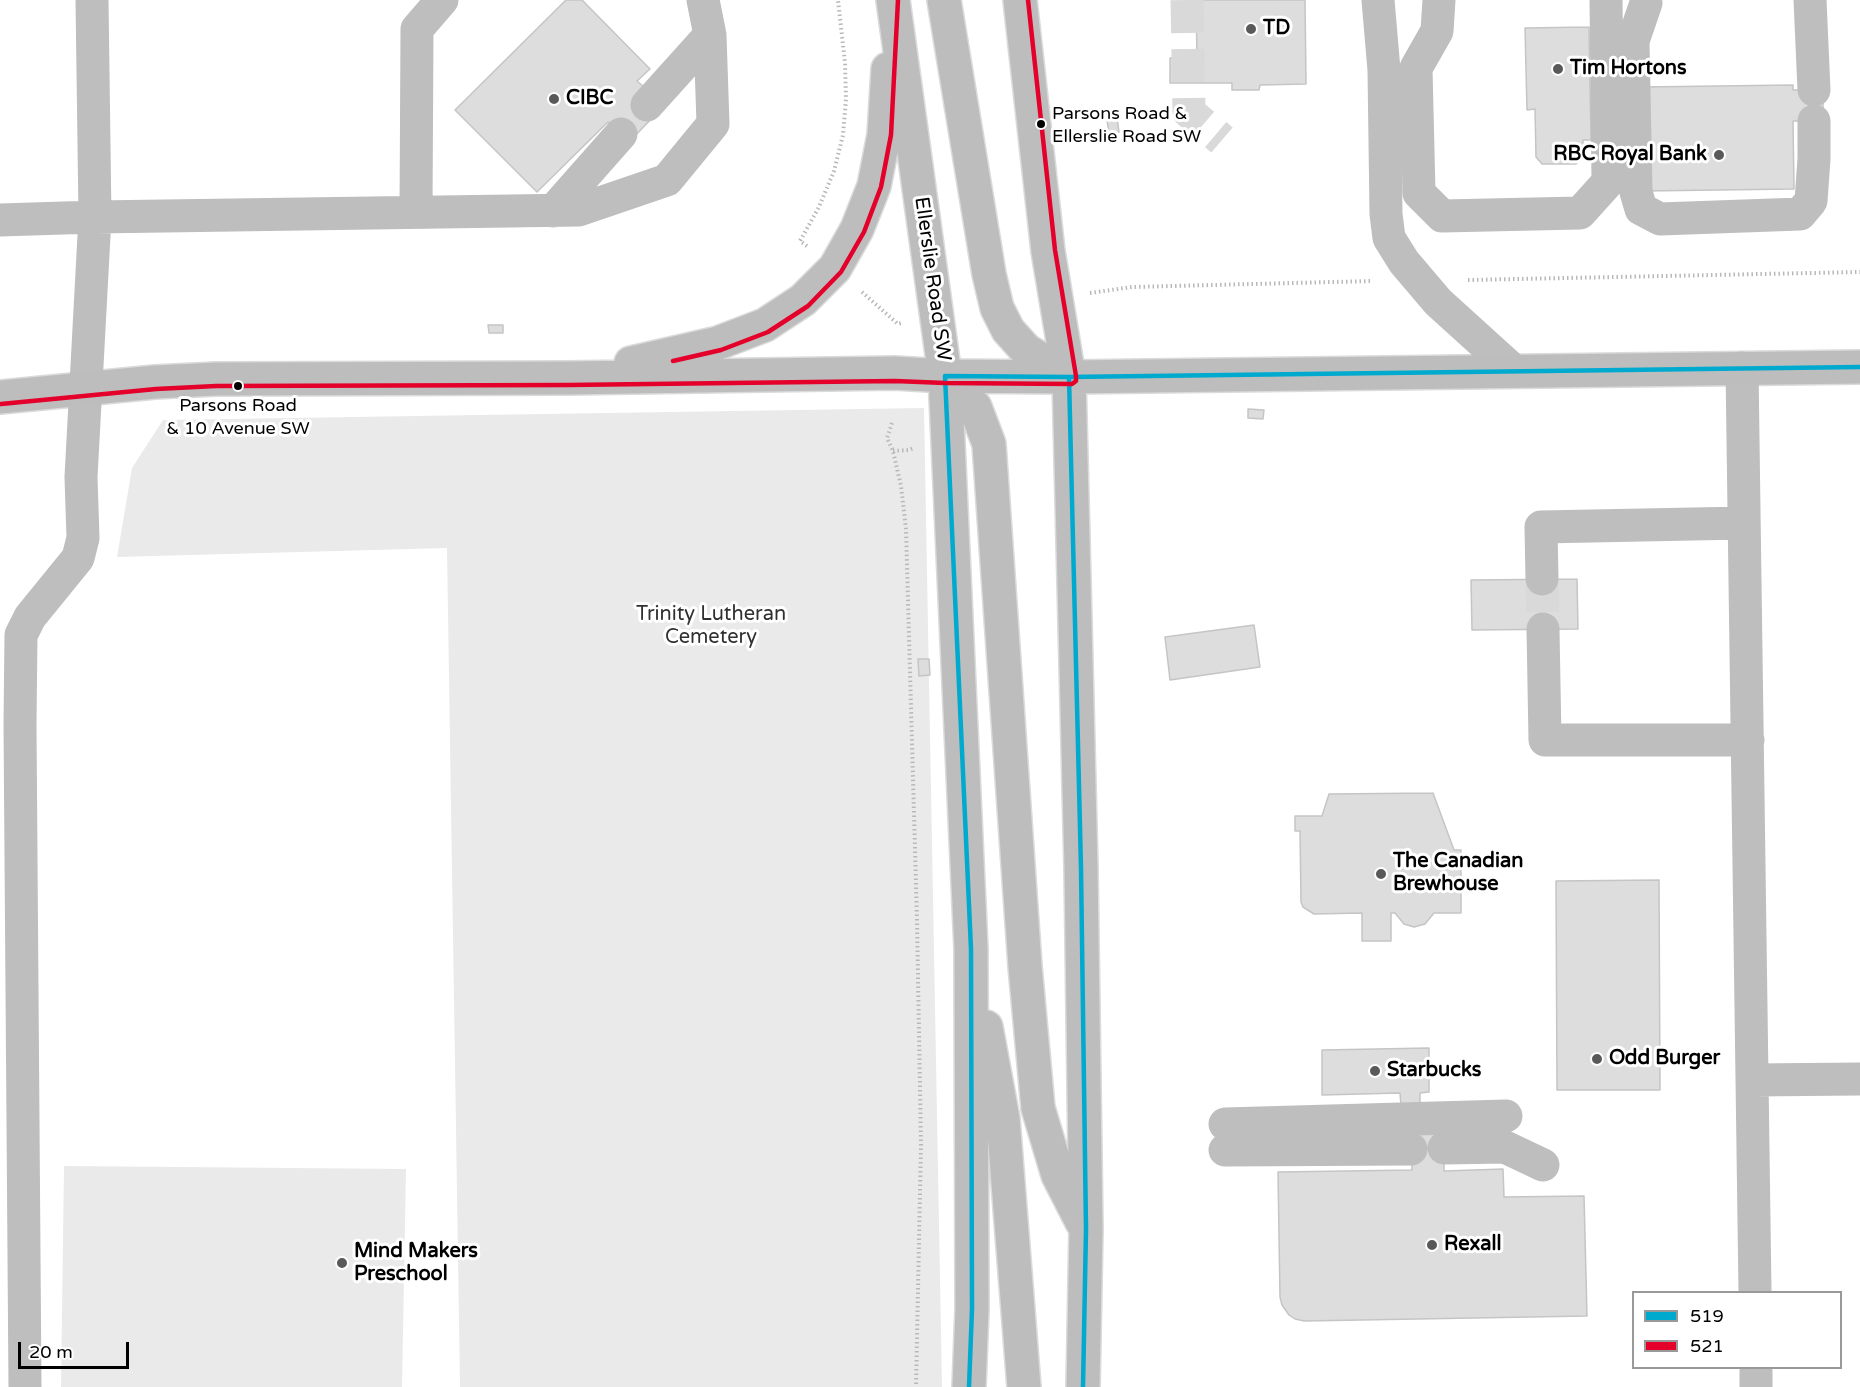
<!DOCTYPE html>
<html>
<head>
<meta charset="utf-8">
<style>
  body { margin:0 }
  #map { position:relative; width:1860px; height:1387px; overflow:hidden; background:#fff; font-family:"Varela Round",sans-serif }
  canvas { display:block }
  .legend { position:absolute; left:1632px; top:1291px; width:210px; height:78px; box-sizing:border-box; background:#fff; border:2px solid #999; margin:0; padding:8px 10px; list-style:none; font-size:18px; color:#000 }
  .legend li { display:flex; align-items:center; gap:12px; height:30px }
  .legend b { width:30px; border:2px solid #999 }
  .scale { position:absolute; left:18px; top:1342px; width:111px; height:27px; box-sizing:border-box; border:3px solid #000; border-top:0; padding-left:8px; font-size:18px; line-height:21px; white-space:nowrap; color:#000; -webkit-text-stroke:4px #fff; paint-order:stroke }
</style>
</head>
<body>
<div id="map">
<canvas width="1860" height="1387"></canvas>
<ul class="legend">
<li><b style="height:8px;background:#00a9ce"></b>519</li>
<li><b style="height:8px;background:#e4002b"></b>521</li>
</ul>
<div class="scale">20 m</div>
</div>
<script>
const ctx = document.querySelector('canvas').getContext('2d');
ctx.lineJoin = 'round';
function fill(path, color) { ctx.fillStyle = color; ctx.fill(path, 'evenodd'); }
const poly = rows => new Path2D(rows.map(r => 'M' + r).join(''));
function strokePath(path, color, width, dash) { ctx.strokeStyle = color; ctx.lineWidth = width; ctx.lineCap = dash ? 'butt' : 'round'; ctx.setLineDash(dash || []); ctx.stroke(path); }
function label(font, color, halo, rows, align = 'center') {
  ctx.font = font + ' "Varela Round",sans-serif'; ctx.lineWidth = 6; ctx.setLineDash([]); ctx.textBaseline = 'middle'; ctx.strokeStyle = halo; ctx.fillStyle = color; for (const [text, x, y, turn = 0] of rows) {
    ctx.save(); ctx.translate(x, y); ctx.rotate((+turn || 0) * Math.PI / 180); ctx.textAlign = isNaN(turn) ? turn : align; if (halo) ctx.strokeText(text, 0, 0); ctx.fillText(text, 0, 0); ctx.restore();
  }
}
const green = poly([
  [924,408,942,1387,460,1387,447,548,117,557,132,468,163,420],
  [64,1166,406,1169,402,1387,61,1387]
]);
const building = poly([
  [566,0,582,0,650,69,637,81,644,87,656,114,629,142,608,122,537,192,455,110,566,0],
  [1196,0,1305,0,1306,84,1260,85,1259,90,1232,90,1232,83,1170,83,1170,58,1197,58,1196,0],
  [1589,27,1591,140,1583,140,1583,158,1576,164,1542,164,1536,157,1535,109,1527,110,1525,28,1589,27],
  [1793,85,1793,90,1823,90,1823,121,1793,121,1794,189,1644,191,1643,87,1793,85],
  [1117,118,1119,132,1109,134,1107,120,1117,118],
  [488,325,503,325,503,333,489,333,488,325],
  [1248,409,1264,410,1263,419,1248,418,1248,409],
  [262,424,262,433,249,434,248,425,262,424],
  [1577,579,1578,629,1472,630,1471,580,1577,579],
  [1254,625,1260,667,1170,680,1165,637,1254,625],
  [918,659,929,659,930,675,919,676,918,659],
  [1433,793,1454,850,1461,850,1461,913,1434,913,1425,924,1414,927,1404,924,1395,913,1391,913,1391,941,1362,941,1362,913,1314,914,1303,907,1301,902,1300,831,1295,831,1295,816,1322,816,1329,794,1433,793],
  [1659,880,1660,1090,1557,1090,1556,881,1659,880],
  [1429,1048,1429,1092,1420,1093,1420,1106,1401,1106,1400,1093,1322,1095,1322,1050,1429,1048],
  [1444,1134,1444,1171,1503,1169,1504,1197,1584,1196,1587,1316,1304,1321,1295,1319,1289,1315,1282,1305,1280,1297,1278,1172,1412,1170,1411,1135,1444,1134]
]);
const minorTunnel = poly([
  [1187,0,1189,112,1222,140],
  [1542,579,1543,629]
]);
const path = poly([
  [807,246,800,241,819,207,834,171,843,135,846,99,845,63,838,0],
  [1468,280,1860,272],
  [862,292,898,324,902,323],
  [1090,293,1132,287,1373,281],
  [892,423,887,438,893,451,901,486,906,529,917,920,921,1144,916,1387],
  [893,451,909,450,913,448]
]);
const minor = poly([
  [1378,0,1384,70,1386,214,1389,238,1404,262,1438,302,1513,370],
  [1439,0,1437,31,1416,68,1419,193,1442,216,1580,213,1608,182,1606,0],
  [1810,0,1814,90],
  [1646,3,1633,41,1636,192,1641,209,1660,219,1800,214,1811,201,1814,159,1814,121],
  [647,105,710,35],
  [553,211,621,134],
  [416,212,417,29,442,0],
  [0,220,95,217,579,210,667,180,713,124,710,35,703,0],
  [1742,368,1755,1292],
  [1542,579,1541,527,1744,523],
  [1543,629,1545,740,1748,740],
  [1752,1080,1860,1079],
  [1225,1124,1506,1116],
  [1444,1148,1505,1147,1543,1165],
  [1225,1150,1411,1149],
  [1756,1368,1756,1387],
  [25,1387,20,724,21,635,30,617,78,558,83,538,81,477,95,217,92,0]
]);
const major = poly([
  [893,0,945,376,971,949,972,1309,969,1387],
  [944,0,989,274,997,308,1008,330,1026,350,1069,377],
  [1020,0,1048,251,1069,377,1081,868,1086,1229,1083,1387],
  [631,363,718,343,765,325,803,300,835,268,857,229,874,186,884,135,888,69],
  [945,376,975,407,989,444,1025,966,1038,1108,1058,1175,1082,1222],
  [0,397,155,382,216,379,568,378,895,373,945,376,1069,377,1860,367],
  [986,1027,1003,1119,1024,1387]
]);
const bus1 = poly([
  [1069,377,1081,868,1086,1229,1083,1387],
  [969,1387,972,1309,971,949,945,376,1069,377,1860,367]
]);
const bus2 = poly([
  [673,361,721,350,768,332,808,306,841,272,864,232,881,187,891,135,898,0],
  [1,404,156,389,216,386,568,385,895,381,945,383,1072,384,1076,381,1076,376,1055,250,1028,0]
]);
const markers = [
  [1251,29,6,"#595959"],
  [1558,69,6,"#595959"],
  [554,99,6,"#595959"],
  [1041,124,5,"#000"],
  [1719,155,6,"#595959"],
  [238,386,5,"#000"],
  [1381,874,6,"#595959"],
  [1597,1059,6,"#595959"],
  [1375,1071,6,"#595959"],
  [1432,1245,6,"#595959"],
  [342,1263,6,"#595959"]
];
const busNames = [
  ["Parsons Road &",1052,114],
  ["Ellerslie Road SW",1052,137],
  ["Parsons Road",238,406,"center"],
  ["& 10 Avenue SW",238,429,"center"]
];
const poiNames = [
  ["TD",1263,29],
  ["Tim Hortons",1570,69],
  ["CIBC",566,99],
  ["RBC Royal Bank",1707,155,"right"],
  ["The Canadian",1393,862],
  ["Brewhouse",1393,885],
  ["Odd Burger",1609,1059],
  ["Starbucks",1387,1071],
  ["Rexall",1444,1245],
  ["Mind Makers",354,1252],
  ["Preschool",354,1275]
];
const streetNames = [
  ["Ellerslie Road SW",932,279,82]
];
const parkNames = [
  ["Trinity Lutheran",711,615],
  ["Cemetery",711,638]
];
fill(green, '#eaeaea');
fill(building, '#ddd');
strokePath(building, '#c5c5c5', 1.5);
strokePath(minorTunnel, '#d9d9d9', 33, [33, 16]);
strokePath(major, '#dbdbdb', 36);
strokePath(path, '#b8b8b8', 4, [1.5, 3]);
strokePath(minor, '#bebebe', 33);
strokePath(major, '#bdbdbd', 33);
strokePath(bus1, '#00a9ce', 4.5);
strokePath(bus2, '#e4002b', 4.5);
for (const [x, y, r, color] of markers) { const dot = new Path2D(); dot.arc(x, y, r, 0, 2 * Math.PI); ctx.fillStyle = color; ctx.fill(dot); strokePath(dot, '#fff', 2); }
label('18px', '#000', '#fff', busNames, 'left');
label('bold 20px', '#000', '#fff', poiNames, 'left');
label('20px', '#000', '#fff', streetNames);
label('20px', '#303030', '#fff', parkNames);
</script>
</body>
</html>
